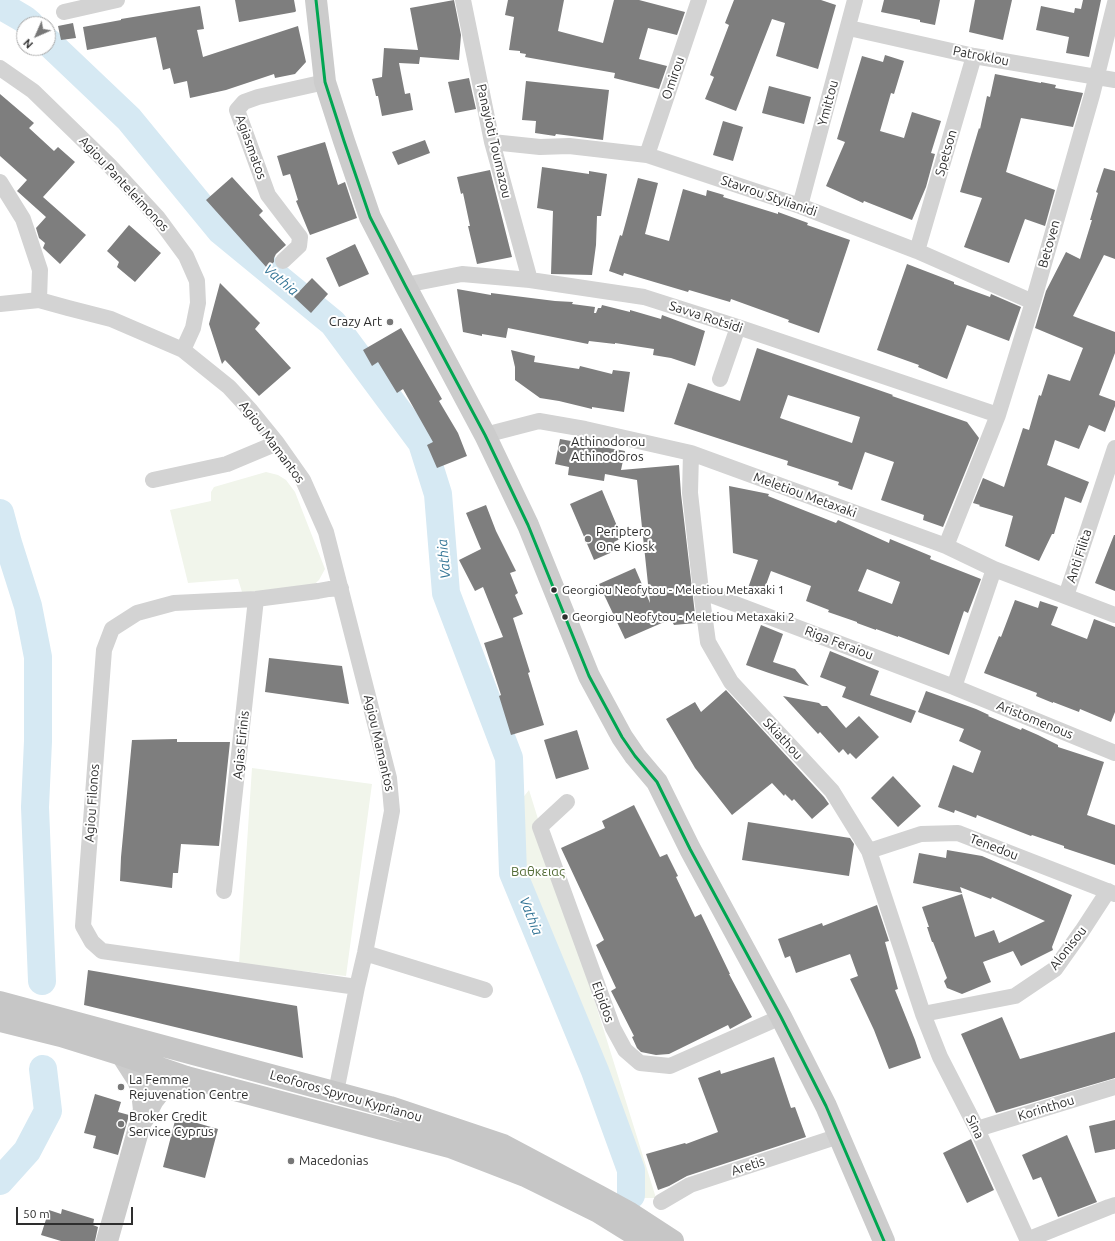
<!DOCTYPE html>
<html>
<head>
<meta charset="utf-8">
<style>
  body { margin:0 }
  #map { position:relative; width:1115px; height:1241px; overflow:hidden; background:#fff; font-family:Ubuntu,sans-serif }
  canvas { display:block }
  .north { position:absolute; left:16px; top:16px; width:40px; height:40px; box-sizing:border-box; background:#fff; border:1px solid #ababab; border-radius:50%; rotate:225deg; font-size:11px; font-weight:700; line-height:16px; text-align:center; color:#2e2e2e }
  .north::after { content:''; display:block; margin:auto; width:14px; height:18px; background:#777; clip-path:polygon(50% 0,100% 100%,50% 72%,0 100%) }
  .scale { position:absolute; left:16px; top:1207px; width:117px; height:18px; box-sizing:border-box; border:2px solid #2e2e2e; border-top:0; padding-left:5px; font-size:12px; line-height:14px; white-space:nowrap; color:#2e2e2e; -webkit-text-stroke:3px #fff; paint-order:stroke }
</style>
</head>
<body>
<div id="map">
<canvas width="1115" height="1241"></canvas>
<div class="north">N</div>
<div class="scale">50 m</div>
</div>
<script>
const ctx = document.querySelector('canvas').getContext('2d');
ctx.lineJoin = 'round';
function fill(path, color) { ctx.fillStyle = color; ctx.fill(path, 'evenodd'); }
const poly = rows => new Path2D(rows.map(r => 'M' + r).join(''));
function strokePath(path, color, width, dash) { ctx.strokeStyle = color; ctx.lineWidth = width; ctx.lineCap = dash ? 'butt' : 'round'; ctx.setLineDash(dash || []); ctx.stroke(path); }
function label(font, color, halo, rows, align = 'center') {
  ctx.font = font + ' Ubuntu,sans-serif'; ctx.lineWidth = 4; ctx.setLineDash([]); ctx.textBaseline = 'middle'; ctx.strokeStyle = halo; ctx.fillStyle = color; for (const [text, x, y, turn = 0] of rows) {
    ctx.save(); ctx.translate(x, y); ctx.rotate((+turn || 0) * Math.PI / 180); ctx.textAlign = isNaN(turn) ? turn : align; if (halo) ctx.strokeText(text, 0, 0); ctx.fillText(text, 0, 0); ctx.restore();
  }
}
const green = poly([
  [266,472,278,475,286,480,295,492,325,569,319,580,308,590,242,592,238,579,188,583,170,510,211,501,211,492,214,487],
  [252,768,372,784,346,976,239,964],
  [529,790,656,1198,641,1198,521,873,517,805]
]);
const river = poly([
  [0,5,24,19,30,24],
  [48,42,129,119,221,231,333,323,422,443,438,494,446,593,509,758,513,873,595,1071,631,1170,631,1195],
  [0,513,8,543,28,606,38,657,38,741,35,807,42,981],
  [0,1181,27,1151,48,1111,43,1069]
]);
const building = poly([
  [235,0,294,0,296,11,295,12,239,22],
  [454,0,461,35,459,60,420,57,419,64,399,63,405,94,410,93,413,110,382,116,378,96,376,96,372,79,382,77,384,48,418,50,410,8],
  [508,0,564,0,558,31,603,43,614,0,639,0,685,12,677,35,648,28,639,59,667,66,659,89,614,78,615,73,525,57,526,54,520,53,520,51,509,50,514,17,505,15],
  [734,0,821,0,836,5,818,69,776,56,785,23,772,19,736,111,705,99,714,77,710,75,729,25,725,23],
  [884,0,940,0,935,25,920,22,920,20,881,12],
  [975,0,1012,0,1003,40,969,32],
  [1083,0,1101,0,1089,57,1066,53,1069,37,1036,30,1041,6,1074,13,1075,8,1081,9],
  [200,6,204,29,197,30,203,57,298,26,306,62,295,74,275,78,274,74,226,90,190,98,187,81,174,84,170,68,163,70,156,37,87,50,83,27,121,20,121,19],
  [73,23,76,38,61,40,58,26],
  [885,55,904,61,894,94,891,93,880,131,904,138,912,112,941,121,931,153,935,154,926,187,912,220,864,201,863,203,826,186,845,142,837,139,862,56,883,62],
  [995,74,1041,83,1041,82,1056,85,1055,88,1083,93,1073,127,1021,118,1006,172,1055,190,1045,226,1025,219,1009,263,964,247,982,198,960,192,979,128,980,129,987,96,990,97],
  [469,78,476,109,455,113,448,82],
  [526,81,609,90,603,140,556,134,555,136,535,133,536,121,522,120],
  [769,86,811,97,804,124,762,113],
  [0,94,34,123,29,128,54,151,58,147,75,162,43,197,86,235,60,264,43,248,45,243,39,238,36,228,46,217,17,191,27,180,0,156],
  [723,121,743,127,733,161,713,155],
  [425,140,430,153,398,165,392,152],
  [325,142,338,185,345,182,357,218,310,235,296,201,298,200,290,174,283,176,277,156],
  [542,167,589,174,589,171,607,174,601,216,597,216,596,245,592,275,551,274,553,211,537,208],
  [1104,168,1115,171,1115,259,1104,255,1073,316,1115,332,1115,353,1099,395,1115,401,1115,406,1105,432,1089,425,1079,449,1055,440,1047,465,1089,482,1081,503,1065,497,1054,534,1052,534,1039,561,1005,546,1013,516,979,506,980,505,973,503,983,478,1004,487,1023,428,1029,430,1039,395,1041,396,1048,374,1070,381,1083,348,1035,328,1046,291,1066,252,1080,259,1092,220,1090,220,1098,193,1096,192],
  [490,170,512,257,477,264,468,226,470,226,463,193,461,194,457,177],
  [232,177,263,211,259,215,286,245,276,254,274,258,274,262,267,268,206,200],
  [638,178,658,183,645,234,669,241,683,189,706,196,707,190,724,195,723,197,778,214,778,212,808,223,807,225,850,240,819,333,788,322,789,320,731,299,730,302,689,290,688,292,624,273,623,276,609,271,620,235,622,236],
  [129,225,161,253,135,282,117,267,119,262,107,251],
  [355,244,369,274,339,287,326,258],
  [907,264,954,282,954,284,990,297,991,294,1021,307,1009,341,967,325,947,379,918,367,919,365,877,350],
  [312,278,328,294,311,313,294,297],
  [220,283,260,323,255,329,291,368,259,396,225,360,222,364,209,324],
  [457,289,491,295,491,293,555,301,573,302,572,304,595,307,594,313,596,313,598,308,601,308,602,305,630,312,630,310,661,319,662,315,705,331,695,366,671,358,653,355,654,349,615,343,615,344,589,341,588,344,508,328,506,338,482,334,482,336,463,332],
  [401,328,442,399,439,401,458,433,467,456,437,468,427,445,433,442,403,389,397,393,378,362,372,366,363,350],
  [757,348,893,395,892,396,967,422,979,438,943,527,923,520,924,515,881,500,894,462,865,452,852,490,838,485,839,482,787,465,788,461,674,424,688,383,740,401],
  [788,395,860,417,852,443,780,418],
  [511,350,535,356,534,362,579,369,580,366,612,374,613,370,630,372,624,412,592,407,592,409,559,401,540,398,515,380,515,367],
  [560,439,625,451,621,470,679,465,681,494,696,623,674,625,671,619,625,639,599,584,635,568,650,603,637,480,605,474,604,481,568,475,569,467,555,464],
  [729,486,769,494,768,496,836,523,838,520,889,543,890,539,931,556,930,559,981,579,968,613,964,611,949,655,898,636,898,637,876,629,876,630,857,623,857,622,828,612,829,610,806,601,811,586,771,571,763,593,748,588,758,560,733,553],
  [867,569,900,582,892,604,858,591],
  [602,490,622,538,614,542,617,550,594,560,570,504],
  [486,505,496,531,516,571,510,573,518,593,515,595,523,614,513,618,530,672,528,673,544,725,511,735,499,696,501,695,484,643,503,637,483,587,475,591,459,560,481,549,466,513],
  [1114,535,1115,535,1115,591,1095,583],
  [1015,600,1038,608,1040,601,1058,607,1051,625,1087,639,1094,619,1115,627,1115,712,1111,722,1080,709,1079,712,1053,702,1053,703,1036,696,1037,693,984,673,999,636,1001,637],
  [761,625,783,634,773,662,795,669,809,686,769,673,746,665],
  [830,651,879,671,870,695,916,711,911,723,842,697,846,687,820,677],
  [269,658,342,666,349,704,265,692],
  [726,690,824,797,829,804,812,819,794,799,792,801,785,794,784,796,772,783,732,815,695,768,666,719,695,702,701,712],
  [926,691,976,709,989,715,988,716,1021,730,1022,728,1038,735,1058,745,1058,747,1104,762,1087,815,1115,825,1115,865,1064,848,1064,846,1032,835,1031,836,977,815,976,818,955,810,954,813,938,807,953,765,973,773,981,751,959,741,964,729,918,712],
  [783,696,819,703,822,706,827,706,846,728,859,716,879,737,856,759,850,753,848,755,843,749,839,753,820,732,818,734],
  [577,730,589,769,556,779,544,740],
  [177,739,177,742,230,742,219,846,181,844,178,873,173,873,172,888,120,881,121,857,132,740],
  [893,776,921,806,898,827,871,798],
  [634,805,660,857,667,854,678,876,676,877,695,917,701,914,730,974,729,974,752,1017,730,1029,728,1025,669,1054,656,1055,641,1052,637,1048,632,1037,634,1036,611,991,616,988,596,945,604,940,561,848,605,828,602,821],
  [748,822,850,838,854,844,849,876,742,860],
  [947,850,982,856,1072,895,1052,947,1053,950,1021,966,1013,951,983,962,991,982,962,994,947,988,944,981,947,978,933,942,932,942,927,927,929,927,922,907,962,894,975,937,994,930,999,943,1045,921,992,897,991,899,960,887,962,893,913,883,919,853,946,858],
  [877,905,889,941,885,942,898,989,895,990,915,1040,921,1058,889,1069,874,1030,850,979,858,976,850,954,796,973,790,956,785,958,778,939,822,923,823,926],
  [88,970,297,1006,303,1058,84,1005],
  [1002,1017,1020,1059,1115,1032,1115,1078,996,1113,961,1034],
  [774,1057,791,1108,795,1107,806,1137,687,1176,669,1186,658,1190,646,1154,685,1143,686,1144,718,1132,698,1078,720,1070,721,1074],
  [95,1094,121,1102,118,1112,129,1115,118,1155,93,1148,96,1136,84,1133],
  [176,1117,218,1129,205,1178,163,1167],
  [1115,1120,1115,1149,1095,1153,1089,1126],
  [1067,1135,1097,1202,1058,1217,1041,1177,1033,1180,1022,1155],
  [971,1139,994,1190,967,1203,943,1153],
  [62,1209,94,1219,93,1225,98,1227,95,1241,61,1241,41,1235,49,1210,61,1214]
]);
const street = poly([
  [463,0,492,142,530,280],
  [64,12,117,0],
  [849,28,974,56,1115,80],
  [0,68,33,91,109,165,158,218,186,256,197,281,198,303,193,328,183,350],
  [492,142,540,147,569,146,647,155,800,206,917,251,1033,302],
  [647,155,699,0],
  [0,182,23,219,40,270,39,300],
  [800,206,855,0],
  [917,251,974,56],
  [283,261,299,246,300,237,268,195,237,110,244,102,258,97,325,82],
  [405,285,462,274,530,280,644,297,738,327,998,415],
  [0,304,39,300,68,308,111,319,183,350,229,387,251,411,277,443,303,480,326,532,389,778,392,811,365,953,357,987,336,1092],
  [720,379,738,327],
  [485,435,539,421,585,429,691,453,946,546,994,569,1115,615],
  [691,453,690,493,701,591,708,642,731,682,832,791,869,851,923,1014,940,1057,977,1129,1028,1241],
  [153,480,227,464,277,443],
  [946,546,998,415,1033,302,1092,95,1115,3],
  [341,588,329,589,318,591,256,599,174,603,137,613,112,629,104,650,83,926,92,942,102,951,357,987],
  [701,591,954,687,1115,753],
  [1066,596,1115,448],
  [954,687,994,569],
  [567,802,540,827,613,1028,625,1050,640,1063,670,1066,781,1017],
  [869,851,921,834,958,833,1115,894],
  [224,891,256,599],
  [365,953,485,990],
  [923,1014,1015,996,1055,969,1082,931,1108,891],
  [977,1129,1115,1087],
  [661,1202,690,1185,839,1136],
  [1027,1240,1109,1207,1115,1205]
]);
const secondary = poly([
  [316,0,325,82,344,141,370,217,405,285,485,435,528,525,589,676,622,737,635,756,657,782,690,849,781,1017,826,1106,884,1241],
  [143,1119,153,1100,160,1091,186,1077],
  [107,1241,144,1110,142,1091,138,1080,122,1055]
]);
const primary = poly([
  [0,1002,390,1107,503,1145,599,1196,630,1213,673,1241],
  [0,1021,61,1036,122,1055,186,1077,450,1147,525,1176,598,1212,645,1241]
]);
const bus1 = poly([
  [316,0,325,82,344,141,370,217,405,285,485,435,528,525,589,676,622,737,635,756,657,782,690,849,781,1017,826,1106,884,1241]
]);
const markers = [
  [390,322,4,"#777"],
  [563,449,4,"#777"],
  [588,539,4,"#777"],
  [554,590,3.5,"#2e2e2e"],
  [565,617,3.5,"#2e2e2e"],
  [121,1087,4,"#777"],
  [121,1124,4,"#777"],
  [291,1161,4,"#777"]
];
const busNames = [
  ["Georgiou Neofytou - Meletiou Metaxaki 1",562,590],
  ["Georgiou Neofytou - Meletiou Metaxaki 2",572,617]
];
const streetNames = [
  ["Patroklou",981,56,11],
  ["Omirou",673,78,-71],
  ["Ymittou",828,103,-75],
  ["Panayioti Toumazou",494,141,77],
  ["Agiasmatos",251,147,70],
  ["Spetson",946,153,-74],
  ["Agiou Panteleimonos",124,184,47],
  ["Stavrou Stylianidi",769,196,19],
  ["Betoven",1049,244,-74],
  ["Savva Rotsidi",706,317,18],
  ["Agiou Mamantos",272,442,53],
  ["Meletiou Metaxaki",805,495,20],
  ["Anti Filita",1079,556,-72],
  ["Riga Feraiou",839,643,21],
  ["Aristomenous",1035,720,22],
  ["Skiathou",783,739,47],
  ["Agiou Mamantos",379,743,77],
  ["Agias Eirinis",241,745,-84],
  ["Agiou Filonos",92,803,-86],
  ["Tenedou",994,847,21],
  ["Alonisou",1068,948,-52],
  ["Elpidos",603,1002,70],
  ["Leoforos Spyrou Kyprianou",346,1096,16],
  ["Korinthou",1046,1108,-17],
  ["Sina",975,1127,64],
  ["Aretis",748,1166,-18]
];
const poiNames = [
  ["Crazy Art",382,322,"right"],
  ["Athinodorou",571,442],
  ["Athinodoros",571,457],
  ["Periptero",596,532],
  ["One Kiosk",596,547],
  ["La Femme",129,1080],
  ["Rejuvenation Centre",129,1095],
  ["Broker Credit",129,1117],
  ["Service Cyprus",129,1132],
  ["Macedonias",299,1161]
];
const parkNames = [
  ["Βαθκειας",538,872]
];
const waterNames = [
  ["Vathia",281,280,40],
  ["Vathia",444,559,-95],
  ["Vathia",531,916,68]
];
fill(green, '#f1f5eb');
strokePath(river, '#d6e9f3', 28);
fill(building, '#7e7e7e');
strokePath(street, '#d3d3d3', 16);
strokePath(secondary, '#ccc', 22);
strokePath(primary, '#c6c6c6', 22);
strokePath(bus1, '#00a651', 3);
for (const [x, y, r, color] of markers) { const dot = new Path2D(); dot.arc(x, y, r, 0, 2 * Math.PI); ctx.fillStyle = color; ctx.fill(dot); strokePath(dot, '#fff', 1.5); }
label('12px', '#2e2e2e', '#fff', busNames, 'left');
label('13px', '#2e2e2e', '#fff', streetNames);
label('13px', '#2e2e2e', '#fff', poiNames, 'left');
label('13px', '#546d37', '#fff', parkNames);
label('italic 14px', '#357697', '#fff', waterNames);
</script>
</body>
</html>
